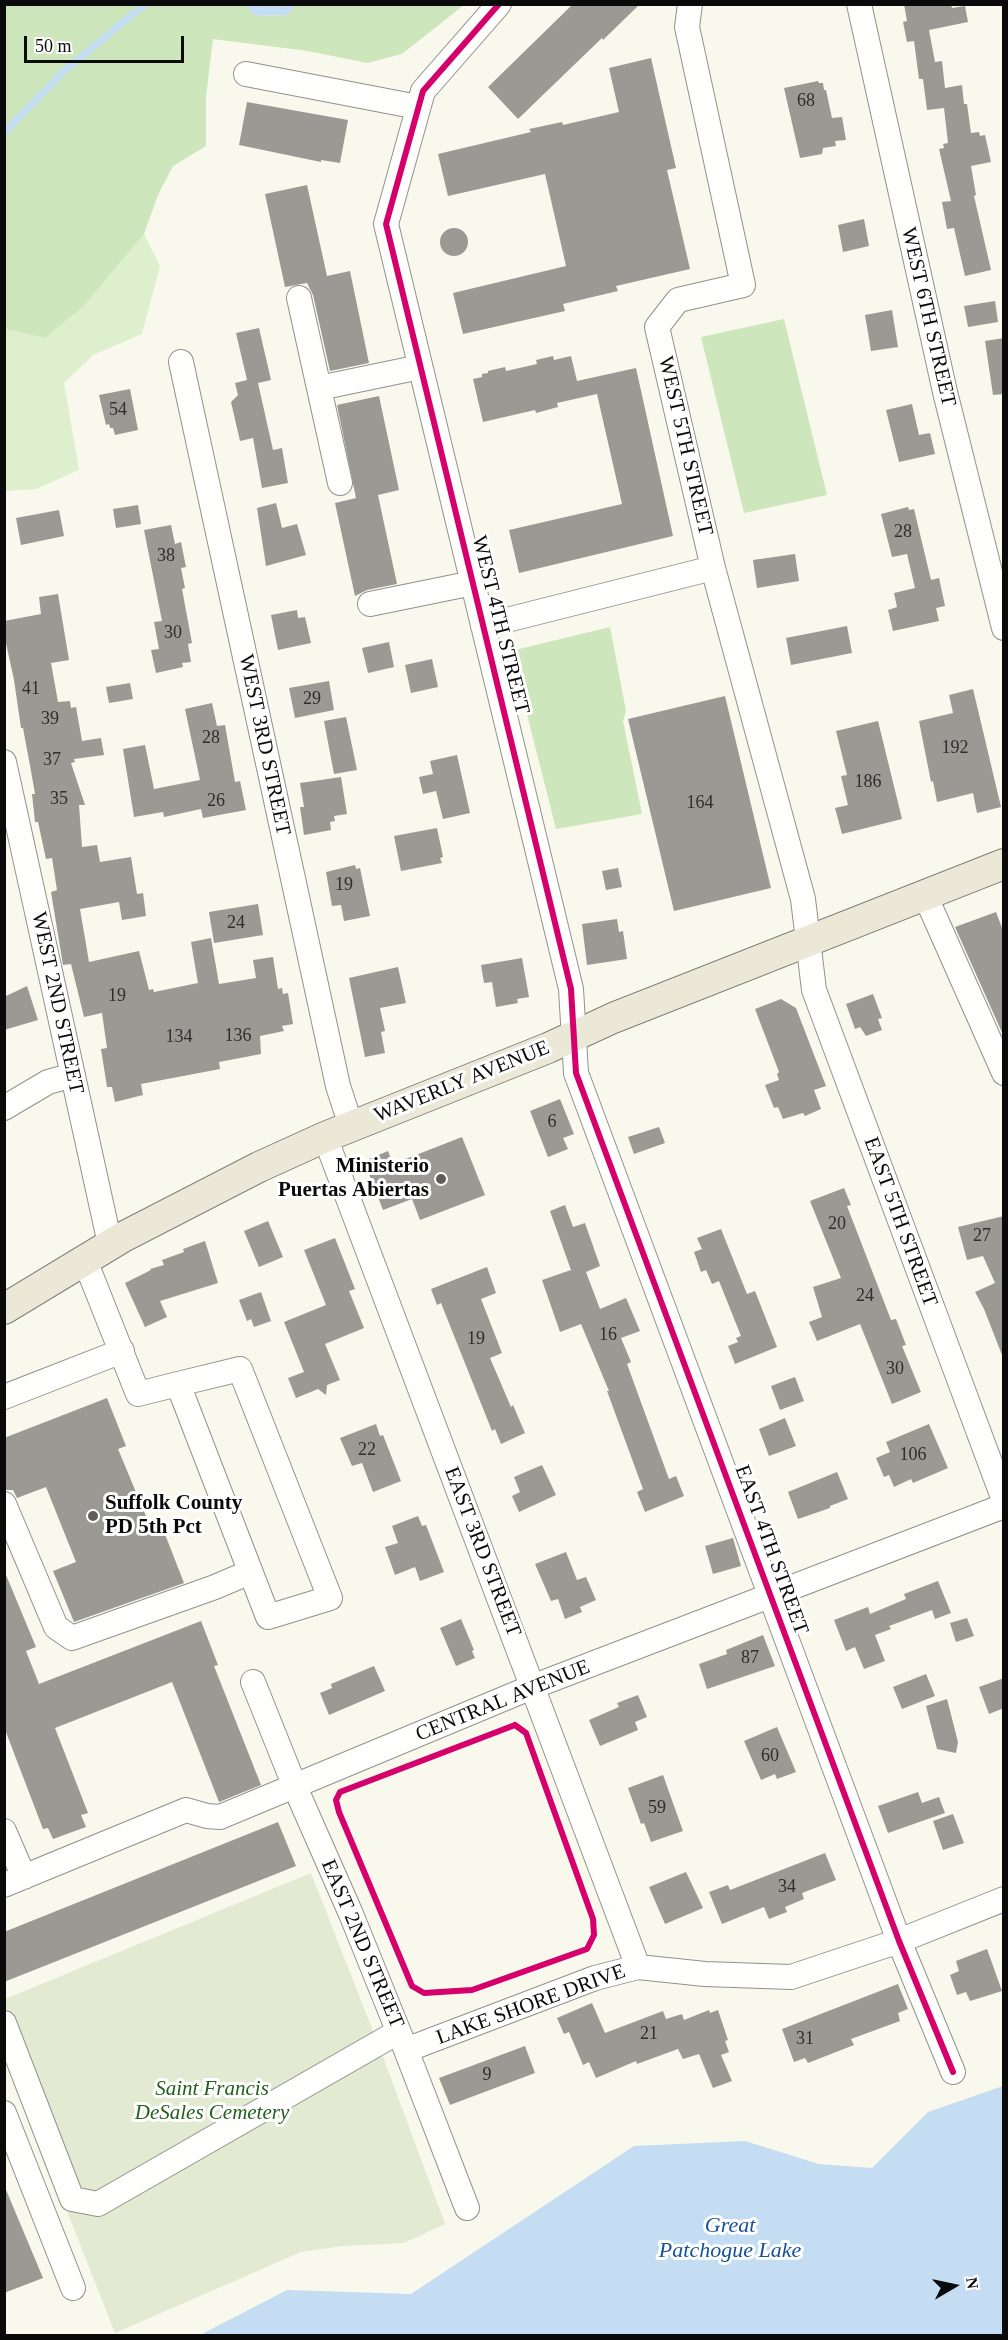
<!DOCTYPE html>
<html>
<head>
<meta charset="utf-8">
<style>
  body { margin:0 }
  #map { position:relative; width:1008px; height:2340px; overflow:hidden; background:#f9f8ed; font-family:Georgia,serif }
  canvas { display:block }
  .frame { position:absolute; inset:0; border:6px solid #0a0a0a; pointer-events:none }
  .north { position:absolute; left:924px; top:2256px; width:60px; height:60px; -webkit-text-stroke:4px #fff; paint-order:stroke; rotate:81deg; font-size:16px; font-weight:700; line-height:24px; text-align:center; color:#0a0a0a }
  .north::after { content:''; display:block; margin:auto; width:21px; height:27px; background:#0a0a0a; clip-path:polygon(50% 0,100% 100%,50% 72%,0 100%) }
  .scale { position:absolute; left:24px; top:36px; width:160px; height:27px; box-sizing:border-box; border:3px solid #0a0a0a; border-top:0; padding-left:8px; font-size:18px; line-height:21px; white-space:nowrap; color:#0a0a0a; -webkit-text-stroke:4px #fff; paint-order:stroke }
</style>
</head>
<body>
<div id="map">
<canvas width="1008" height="2340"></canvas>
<div class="frame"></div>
<div class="north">N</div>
<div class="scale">50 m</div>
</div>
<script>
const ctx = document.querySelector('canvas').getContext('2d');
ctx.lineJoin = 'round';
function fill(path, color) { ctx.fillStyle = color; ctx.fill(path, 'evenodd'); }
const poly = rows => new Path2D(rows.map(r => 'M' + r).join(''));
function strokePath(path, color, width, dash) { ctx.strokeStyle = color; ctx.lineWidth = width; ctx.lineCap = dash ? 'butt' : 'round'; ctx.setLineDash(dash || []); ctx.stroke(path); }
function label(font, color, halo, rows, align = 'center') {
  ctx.font = font + ' Georgia,serif'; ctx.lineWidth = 6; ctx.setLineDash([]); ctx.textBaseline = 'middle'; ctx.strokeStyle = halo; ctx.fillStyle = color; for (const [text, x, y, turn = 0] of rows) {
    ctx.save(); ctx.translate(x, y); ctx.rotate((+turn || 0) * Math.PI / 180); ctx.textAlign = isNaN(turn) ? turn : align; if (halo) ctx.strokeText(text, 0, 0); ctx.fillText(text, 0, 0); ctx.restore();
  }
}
const green = poly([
  [144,234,160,266,142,334,93,355,64,383,79,470,36,489,5,491,5,329,45,338,83,307]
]);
const forest = poly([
  [246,4,255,16,288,15,295,5,464,5,402,54,367,63,308,51,213,39,206,97,206,146,173,166,158,195,144,234,83,307,45,338,5,329,5,5],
  [784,319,827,495,744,513,701,337],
  [610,627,626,711,623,721,642,814,556,829,511,651]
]);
const cemetery = poly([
  [311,1873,382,2054,445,2224,404,2243,343,2246,301,2252,115,2333,5,2054,5,1999]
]);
const water = poly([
  [246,5,295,5,288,15,255,16],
  [1003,2086,1003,2335,200,2335,287,2290,411,2294,634,2146,745,2141,819,2164,872,2168,928,2112]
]);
const stream = poly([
  [4,133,63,72,145,4]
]);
const building = poly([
  [573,4,640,4,603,40,602,38,518,119,488,87],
  [904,4,951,4,952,8,965,6,968,22,929,30,935,62,942,61,945,88,962,85,964,104,967,104,971,133,979,132,980,136,985,135,991,162,971,166,976,195,974,196,991,270,965,276,954,228,947,229,942,202,951,201,939,149,944,148,943,144,948,143,944,108,927,110,923,79,919,79,914,41,907,42,903,22,907,21],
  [651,58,676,168,667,170,690,269,616,286,618,291,563,304,565,311,463,334,453,293,566,266,545,174,448,196,438,154,531,132,529,129,562,122,563,125,619,112,609,68],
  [818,81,819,83,823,83,824,90,826,90,832,118,842,117,846,140,835,141,836,146,823,148,822,154,800,158,784,88],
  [247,102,348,120,340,163,321,160,321,162,239,145],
  [307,185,327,276,350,271,369,363,330,371,313,295,307,283,285,287,265,194],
  [864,219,869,246,843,252,838,225],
  '440 242a14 14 0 1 1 28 0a14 14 0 1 1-28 0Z',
  [995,301,998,322,968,327,964,306],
  [892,310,898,347,871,351,865,315],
  [259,328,271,380,258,383,273,450,282,448,288,483,262,488,253,438,240,441,231,402,238,395,235,383,247,380,236,333],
  [1004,338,1004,394,993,395,985,341],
  [553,356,554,360,571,356,577,381,636,368,673,536,519,573,509,530,622,504,597,394,557,403,558,407,536,413,535,410,483,422,473,379,482,377,482,374,488,373,488,371,505,367,506,371,537,364,536,360],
  [130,389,138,430,115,435,113,428,110,428,109,424,106,425,99,395],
  [379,396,399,490,378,495,397,584,367,590,355,596,335,503,356,498,337,405],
  [912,404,919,435,930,433,935,454,899,462,886,410],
  [276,503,282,528,297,524,306,555,266,566,257,508],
  [138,505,141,524,116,528,113,509],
  [908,507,909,510,914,509,931,580,939,578,945,606,936,608,939,621,893,631,888,610,897,607,894,593,915,588,907,554,892,557,881,514],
  [59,510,64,536,21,545,16,518],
  [171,525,175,544,181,542,186,567,181,568,185,588,182,589,192,643,188,644,191,662,182,663,183,667,156,673,151,650,159,649,154,622,162,621,144,530],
  [795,554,799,581,757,588,753,560],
  [58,594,69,660,51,663,58,702,70,701,71,708,76,707,82,741,101,738,104,755,74,759,75,762,71,763,85,805,79,805,82,847,97,845,100,862,131,857,137,894,143,893,146,916,122,920,119,902,80,909,89,962,139,951,149,990,153,989,154,992,198,983,191,942,211,938,219,984,256,978,253,960,273,957,278,989,282,988,283,994,288,993,293,1024,282,1026,284,1031,260,1036,261,1054,219,1062,220,1069,141,1084,143,1095,115,1102,112,1087,107,1087,101,1049,107,1048,102,1013,84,1017,71,964,63,965,51,892,57,890,52,858,46,859,38,822,35,822,32,794,35,794,31,771,23,728,21,728,14,680,4,634,4,621,41,614,39,597],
  [297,610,298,618,305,617,311,643,278,650,271,615],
  [847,626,852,653,791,665,786,638],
  [389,642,394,667,368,673,362,648],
  [432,659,438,687,411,693,405,665],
  [329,681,334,710,295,718,289,688],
  [130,683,133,699,109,703,106,687],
  [973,689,1001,807,977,813,973,793,937,802,933,781,931,782,919,721,953,713,949,695],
  [725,696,771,888,674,911,628,719],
  [212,703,217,726,225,725,235,782,240,781,246,810,203,818,201,809,164,817,163,812,134,817,123,749,145,745,154,789,200,780,185,709],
  [346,717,357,770,334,774,324,721],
  [878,721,902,819,842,834,835,808,848,805,841,776,847,775,836,731],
  [457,755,470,813,443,819,436,791,423,794,419,777,433,774,430,761],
  [341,777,347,814,334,816,335,821,330,822,331,830,304,835,300,807,304,807,300,783],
  [437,828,443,857,440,858,442,863,401,871,394,836],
  [355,865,356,869,360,868,370,916,344,921,341,905,332,906,326,872],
  [618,868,622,887,606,890,602,871],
  [258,904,263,935,214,943,209,912],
  [996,912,1004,933,1004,1037,955,927],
  [617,919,619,932,623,931,627,959,587,965,582,924],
  [522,958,529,997,517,999,518,1003,496,1007,492,982,484,983,481,965],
  [398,967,406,1003,380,1008,385,1031,381,1032,385,1053,365,1057,349,978],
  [27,986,38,1020,4,1030,4,997],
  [873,994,882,1018,878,1019,882,1030,866,1036,860,1027,855,1029,846,1004],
  [781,999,796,1008,826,1086,814,1090,821,1109,805,1116,803,1113,783,1119,778,1107,774,1108,765,1085,779,1080,777,1074,779,1072,755,1009],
  [560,1099,574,1134,563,1138,568,1149,548,1157,530,1111],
  [659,1127,665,1143,634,1154,628,1137],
  [462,1137,485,1195,420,1220,412,1199,383,1210,364,1161,388,1151,393,1164],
  [844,1188,851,1205,847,1206,891,1320,896,1319,906,1345,902,1346,921,1392,892,1404,860,1324,817,1341,809,1322,822,1317,813,1287,841,1278,810,1201],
  [565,1205,573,1227,585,1223,600,1266,586,1272,600,1309,626,1298,640,1331,621,1338,631,1362,627,1364,669,1479,676,1476,684,1496,645,1512,637,1492,643,1489,607,1391,609,1391,581,1324,560,1332,542,1280,571,1270,550,1211],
  [1004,1216,1004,1355,1002,1355,984,1309,975,1292,995,1283,983,1256,967,1260,958,1227],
  [268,1221,283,1257,259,1267,244,1231],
  [721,1229,747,1294,755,1291,777,1347,735,1364,728,1346,738,1342,736,1338,741,1336,719,1281,712,1284,706,1270,701,1272,694,1252,702,1249,697,1238],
  [335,1238,355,1289,349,1291,364,1328,325,1344,340,1380,327,1385,326,1395,318,1389,296,1398,288,1378,304,1372,284,1322,326,1305,304,1250],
  [205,1241,218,1283,160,1301,167,1317,145,1327,125,1283,151,1270,150,1269,164,1265,162,1260,184,1252,183,1249],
  [487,1267,496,1293,481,1299,502,1353,490,1358,511,1407,513,1405,525,1433,501,1444,495,1429,492,1431,441,1303,437,1305,431,1289],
  [261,1292,271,1321,254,1327,251,1319,247,1321,239,1300],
  [795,1377,804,1401,780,1410,771,1386],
  [107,1398,126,1446,118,1449,153,1533,163,1529,184,1583,74,1622,53,1571,76,1562,46,1487,17,1498,13,1490,4,1490,4,1438],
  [785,1418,796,1446,769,1456,759,1429],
  [376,1424,380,1436,383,1435,401,1481,373,1492,362,1463,352,1466,340,1438],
  [929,1424,948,1468,913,1483,911,1479,894,1487,889,1475,884,1477,876,1458,890,1452,886,1442],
  [542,1465,556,1495,519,1512,512,1496,520,1492,514,1477],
  [837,1472,848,1499,830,1506,830,1508,798,1519,788,1492],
  [418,1516,422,1526,426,1525,444,1572,420,1581,415,1567,395,1575,385,1547,398,1543,392,1526],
  [733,1538,741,1566,713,1574,705,1546],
  [566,1552,577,1580,586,1577,596,1600,580,1607,582,1612,565,1619,558,1599,551,1601,535,1564],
  [4,1570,36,1647,26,1651,39,1684,201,1621,218,1665,214,1666,261,1785,219,1802,172,1682,55,1728,88,1813,81,1815,86,1827,53,1839,48,1828,43,1829,4,1727],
  [938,1581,951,1613,935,1619,932,1610,889,1626,891,1629,875,1635,885,1661,864,1669,855,1647,846,1651,834,1620,868,1607,870,1614,906,1599,904,1594],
  [967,1618,974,1636,956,1642,950,1623],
  [461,1619,474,1650,472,1651,475,1658,456,1666,440,1628],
  [763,1635,775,1666,707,1689,699,1664,727,1654,726,1650],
  [374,1666,385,1691,329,1715,320,1693,332,1688,331,1684],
  [926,1674,935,1696,902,1709,893,1687],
  [1004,1678,1004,1708,989,1714,979,1687],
  [638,1695,647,1717,635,1722,638,1730,600,1746,589,1720,619,1707,617,1703],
  [947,1699,958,1742,956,1753,937,1749,926,1706],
  [777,1727,796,1772,777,1779,775,1774,761,1780,744,1741],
  [663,1775,683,1831,651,1842,644,1823,641,1824,628,1788],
  [918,1792,922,1803,939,1797,945,1813,888,1833,878,1806],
  [953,1814,964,1843,943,1850,933,1821],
  [278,1822,296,1866,4,1982,4,1932],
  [825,1853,836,1880,802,1893,804,1899,785,1907,787,1912,769,1919,764,1907,722,1924,709,1892,728,1885,730,1890],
  [686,1872,703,1908,665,1924,649,1887],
  [987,1949,1002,1991,970,2001,966,1992,957,1995,950,1975,959,1971,956,1961],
  [898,1984,908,2009,898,2013,900,2021,851,2039,854,2045,808,2063,805,2058,794,2062,782,2029],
  [592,2003,605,2033,663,2011,666,2019,682,2014,684,2020,709,2010,710,2013,718,2010,728,2040,725,2041,729,2052,721,2055,732,2081,713,2088,699,2054,683,2059,678,2049,637,2064,636,2061,596,2078,589,2062,583,2065,569,2032,564,2034,557,2018],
  [525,2046,535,2073,450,2105,439,2078],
  [4,2185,43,2278,4,2293]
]);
const minor = poly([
  [499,4,423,91,386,224,571,989,576,1073,899,1941,953,2072],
  [690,4,687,27,743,285,678,300,657,327,713,568,803,899,814,990,1004,1500],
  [859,4,945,392,1004,628],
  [246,74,418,107],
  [299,298,340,483],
  [181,362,338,1086,351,1126],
  [319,388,420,367],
  [370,604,473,583],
  [483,626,713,568],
  [4,762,110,1244],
  [925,895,1004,1073],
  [4,1108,48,1082,73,1075],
  [325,1137,638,1967],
  [84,1258,138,1394,178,1384,240,1369,330,1598,268,1617,178,1384],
  [4,1397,122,1351],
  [4,1504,56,1627,72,1638,215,1587,250,1572],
  [253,1682,295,1787,351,1914,406,2050,467,2208],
  [4,1831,24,1877],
  [4,1885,186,1810,207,1816,220,1817,532,1687,1004,1506],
  [4,2023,72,2199,98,2204,398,2032],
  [406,2050,595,1978,638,1967,705,1974,791,1977,899,1941,1004,1899],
  [4,2113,73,2288]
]);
const major = poly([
  [4,1309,123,1237,259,1167,325,1137,548,1048,613,1018,1004,864]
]);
const cycleway = poly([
  [499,4,423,91,386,224,571,989,576,1073,899,1941,953,2072],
  [515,1725,526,1733,593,1919,594,1935,587,1949,472,1990,424,1993,412,1986,339,1812,336,1800,340,1792,515,1725]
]);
const markers = [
  [441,1179,6,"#5e5d59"],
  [93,1516,6,"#5e5d59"]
];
const numberNames = [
  ["68",806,101],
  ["54",118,410],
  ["28",903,532],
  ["38",166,556],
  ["30",173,633],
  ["41",31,689],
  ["29",312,699],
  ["39",50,719],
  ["28",211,738],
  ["192",955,748],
  ["37",52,760],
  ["186",868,782],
  ["35",59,799],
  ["26",216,801],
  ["164",700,803],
  ["19",344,885],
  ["24",236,923],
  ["19",117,996],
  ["136",238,1036],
  ["134",179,1037],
  ["6",552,1122],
  ["20",837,1224],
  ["27",982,1236],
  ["24",865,1296],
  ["16",608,1335],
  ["19",476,1339],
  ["30",895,1369],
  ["22",367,1450],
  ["106",913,1455],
  ["87",750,1658],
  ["60",770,1756],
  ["59",657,1808],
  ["34",787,1887],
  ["21",649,2034],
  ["31",805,2039],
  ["9",487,2075]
];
const streetNames = [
  ["WEST 6TH STREET",928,317,77],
  ["WEST 5TH STREET",685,446,77],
  ["WEST 4TH STREET",500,625,76],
  ["WEST 3RD STREET",264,745,78],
  ["WEST 2ND STREET",57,1003,78],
  ["WAVERLY AVENUE",462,1082,-22],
  ["EAST 5TH STREET",900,1222,70],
  ["EAST 4TH STREET",771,1550,70],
  ["EAST 3RD STREET",482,1552,69],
  ["CENTRAL AVENUE",503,1701,-22],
  ["EAST 2ND STREET",362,1944,67],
  ["LAKE SHORE DRIVE",531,2005,-20]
];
const poiNames = [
  ["Ministerio",429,1167],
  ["Puertas Abiertas",429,1191],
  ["Suffolk County",105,1504,"left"],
  ["PD 5th Pct",105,1528,"left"]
];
const parkNames = [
  ["Saint Francis",212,2089],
  ["DeSales Cemetery",212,2113]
];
const waterNames = [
  ["Great",730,2226],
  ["Patchogue Lake",730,2251]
];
fill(green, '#deefcd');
fill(forest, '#cee6bb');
fill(cemetery, '#e2ead2');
fill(water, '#c4ddf3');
strokePath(stream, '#c4ddf3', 7);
fill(building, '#9b9994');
strokePath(minor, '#92918c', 26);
strokePath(major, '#7f7e7a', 32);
strokePath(minor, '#fefefc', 24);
strokePath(major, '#ebe8d7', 30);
strokePath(cycleway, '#d6006c', 6);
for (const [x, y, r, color] of markers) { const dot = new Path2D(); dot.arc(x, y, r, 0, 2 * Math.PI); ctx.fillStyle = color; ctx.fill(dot); strokePath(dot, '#fff', 2); }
label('18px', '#2e2e2c', null, numberNames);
label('21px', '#0a0a0a', '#fff', streetNames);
label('bold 21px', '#0a0a0a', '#fff', poiNames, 'right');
label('italic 21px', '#23601d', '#fff', parkNames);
label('italic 22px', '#175298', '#fff', waterNames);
</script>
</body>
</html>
